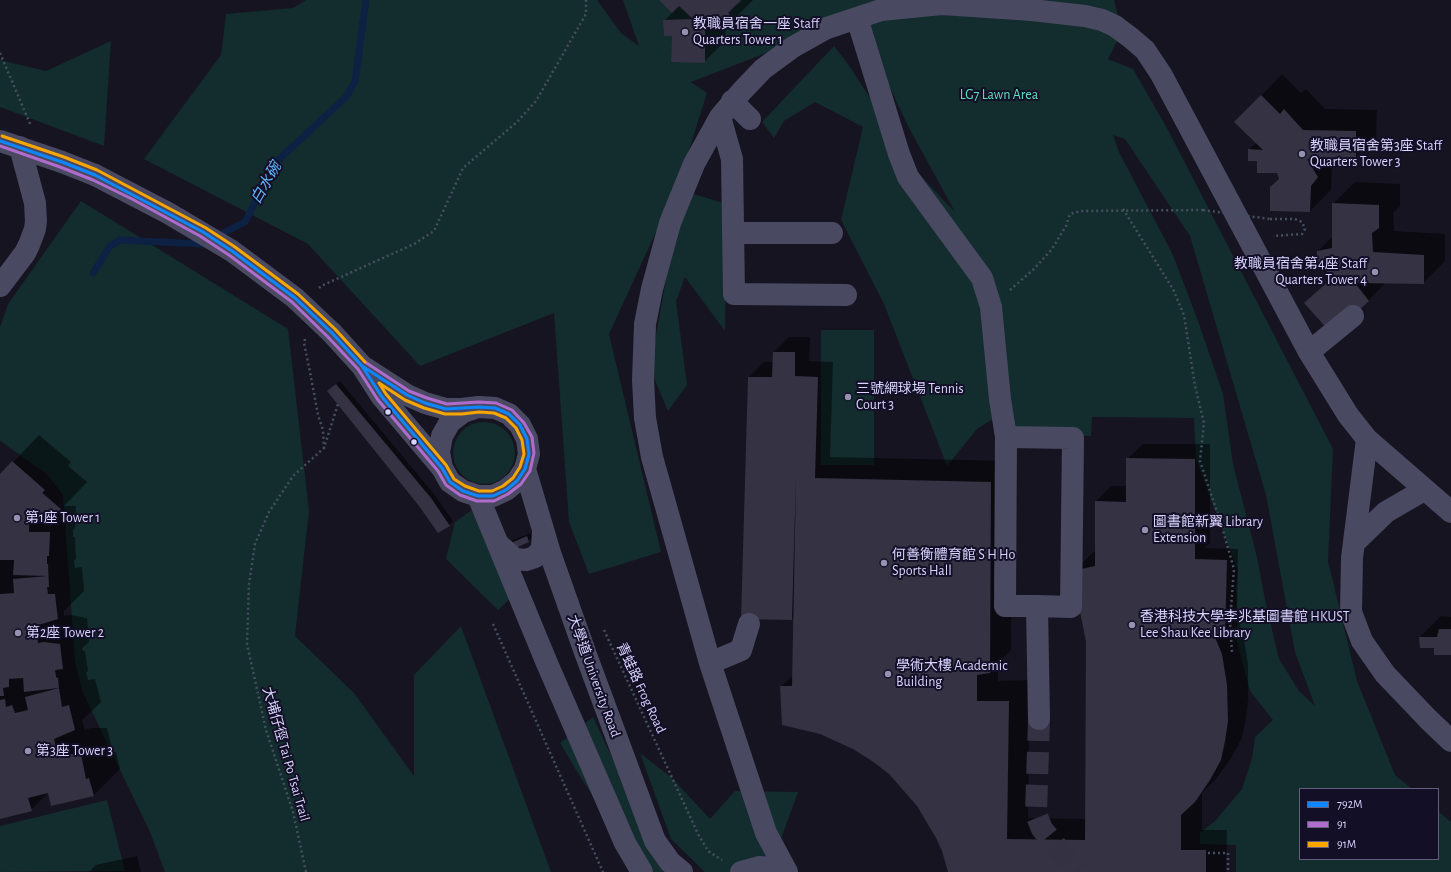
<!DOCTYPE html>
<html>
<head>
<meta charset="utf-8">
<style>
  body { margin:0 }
  #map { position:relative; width:1451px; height:872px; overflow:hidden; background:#161421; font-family:"Alegreya Sans",sans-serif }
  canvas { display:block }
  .legend { position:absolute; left:1299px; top:788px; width:140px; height:72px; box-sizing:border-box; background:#130f26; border:1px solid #625e7d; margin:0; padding:5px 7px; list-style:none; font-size:12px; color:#d9d4ff }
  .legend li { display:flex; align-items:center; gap:8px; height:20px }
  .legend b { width:20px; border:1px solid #625e7d }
</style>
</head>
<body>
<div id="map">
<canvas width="1451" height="872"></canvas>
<ul class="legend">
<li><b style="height:5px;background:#0d86ff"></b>792M</li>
<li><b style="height:5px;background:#b06ccc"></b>91</li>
<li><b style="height:5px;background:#f7a600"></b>91M</li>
</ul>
</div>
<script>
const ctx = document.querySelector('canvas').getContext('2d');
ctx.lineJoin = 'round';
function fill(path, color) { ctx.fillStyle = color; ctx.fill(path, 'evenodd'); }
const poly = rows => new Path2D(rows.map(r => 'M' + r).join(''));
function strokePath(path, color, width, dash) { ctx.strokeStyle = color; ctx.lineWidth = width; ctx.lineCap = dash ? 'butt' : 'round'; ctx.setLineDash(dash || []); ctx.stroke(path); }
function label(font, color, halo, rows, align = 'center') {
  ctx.font = font + ' "Alegreya Sans","Noto Sans TC",sans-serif'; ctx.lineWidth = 4; ctx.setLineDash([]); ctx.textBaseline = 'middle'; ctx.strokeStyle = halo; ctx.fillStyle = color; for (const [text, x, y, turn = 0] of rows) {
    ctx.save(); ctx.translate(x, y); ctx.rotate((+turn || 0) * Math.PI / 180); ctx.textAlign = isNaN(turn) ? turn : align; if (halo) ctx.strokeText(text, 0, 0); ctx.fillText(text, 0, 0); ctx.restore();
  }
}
const green = poly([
  [306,0,597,0,621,33,639,46,623,0,1114,0,1122,32,1108,59,1133,69,1168,130,1333,449,1328,561,1357,681,1395,775,1412,789,1300,789,1300,859,1438,859,1438,811,1451,822,1451,872,1236,872,1236,845,1200,844,1200,833,1215,821,1242,789,1252,758,1255,737,1273,720,1250,691,1237,641,1236,587,1238,571,1196,459,1194,418,1092,417,1091,436,1010,435,1010,408,977,429,947,466,884,304,841,220,863,127,815,102,784,121,774,138,762,122,834,46,848,64,921,176,955,212,908,126,857,18,691,82,707,93,679,182,609,334,661,552,589,574,569,522,554,313,420,366,308,244,144,159,221,55,226,14,293,8],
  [1113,135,1125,139,1190,236,1266,495,1295,652,1315,706,1299,691,1279,659,1266,605,1257,557,1233,464,1223,394,1198,321,1173,255,1119,152],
  [111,41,104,146,0,107,0,60,46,71],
  [687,192,727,204,725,331,685,277,676,301,687,385,668,411,650,369,666,279],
  [81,201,288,329,309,511,295,636,354,693,414,776,414,675,461,626,551,872,165,872,150,832,83,693,75,662,63,495,47,474,0,441,0,327,8,304],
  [821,330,874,330,874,465,821,465],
  '453 453a31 31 0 1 1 62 0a31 31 0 1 1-62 0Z',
  [476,507,525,585,498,610,446,559,455,522],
  [593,717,666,872,638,872,632,857,576,770,560,743],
  [640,753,672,778,710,819,735,791,798,792,769,872,705,872,671,839],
  [107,800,125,871,0,872,0,826]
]);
const shadow = poly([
  [660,0,739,0,735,4,738,4,742,0,753,0,734,19,726,21,725,41,704,62,673,35,664,21,673,12],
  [1282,74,1301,93,1306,89,1325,109,1377,110,1376,137,1355,158,1336,158,1332,163,1331,190,1310,211,1280,178,1278,172,1258,160,1249,150,1257,142,1236,122],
  [1355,182,1400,184,1400,206,1393,213,1394,231,1445,234,1445,261,1423,283,1386,282,1368,301,1306,303,1331,278,1318,251,1333,236,1333,204],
  [789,337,810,337,809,361,833,362,830,457,1012,461,1011,650,998,663,998,681,1030,680,1028,818,1086,819,1087,642,1073,571,1096,550,1096,501,1111,486,1127,486,1127,459,1143,444,1210,444,1210,543,1204,548,1238,549,1237,618,1243,633,1248,664,1248,699,1246,719,1242,738,1231,758,1216,779,1202,793,1202,830,1227,830,1226,872,949,872,943,851,918,806,889,774,781,687,793,675,794,616,791,619,749,377,764,362,773,362,774,352],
  [340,381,434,494,453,521,449,525,420,505,332,388],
  [39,435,71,462,68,466,87,482,64,506,76,506,75,528,73,530,73,537,75,537,76,559,74,560,75,568,82,567,84,591,64,611,64,616,71,615,87,618,89,642,82,648,83,651,85,651,88,671,86,672,88,680,95,679,101,702,82,720,85,730,91,728,107,728,113,752,116,752,120,769,93,796,49,792,31,810,0,818,0,476],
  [39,489,52,501,51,502,38,491],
  [531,533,532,537,529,541,512,548,510,544,513,540],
  [1441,616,1451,617,1451,654,1420,637],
  [137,856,141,872,89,872,96,865]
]);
const stream = poly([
  [93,273,110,246,120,240,202,244,245,222,274,164,346,97,355,82,366,0]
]);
const building = poly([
  [659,0,741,0,728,13,735,20,705,28,705,63,671,62,672,36,664,36,663,20,693,19,679,6,672,13],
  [1261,95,1280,114,1284,109,1303,130,1356,131,1356,159,1307,159,1318,177,1311,186,1310,212,1270,211,1270,187,1279,179,1277,173,1257,173,1257,161,1248,161,1248,149,1263,150,1234,122],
  [1332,203,1379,205,1379,228,1372,233,1373,252,1424,255,1424,284,1355,283,1369,301,1357,312,1330,332,1304,303,1331,279,1323,265,1317,264,1317,251,1332,248],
  [773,352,795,352,795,376,818,377,815,478,991,482,990,673,977,675,977,701,1009,701,1007,839,1085,840,1086,642,1072,571,1095,566,1095,501,1126,502,1126,458,1195,459,1195,559,1227,560,1225,635,1214,635,1222,654,1227,685,1228,721,1225,741,1221,760,1210,780,1195,802,1181,815,1181,850,1206,850,1206,872,948,872,942,851,936,838,917,806,889,774,872,761,853,749,820,734,782,725,780,686,792,686,796,477,792,620,741,619,748,377,772,377],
  [336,384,431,498,450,526,438,533,419,506,327,391],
  [12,461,45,490,42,493,61,509,51,520,46,516,41,522,35,517,29,523,29,532,50,532,49,556,47,556,47,564,48,564,49,587,47,587,48,594,55,594,58,619,42,624,36,625,38,643,44,642,60,644,63,669,55,670,56,677,58,678,59,688,24,692,23,678,9,679,9,687,3,688,4,696,0,696,0,594,14,593,13,579,48,576,13,575,14,560,0,560,0,474],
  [527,536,529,542,511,550,509,544],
  [1439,629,1451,629,1451,655,1434,655,1434,648,1420,648,1419,637,1437,637],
  [59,688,62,707,69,705,75,730,54,739,58,756,64,754,81,754,86,779,89,778,94,796,51,806,48,793,28,798,32,811,0,819,0,700,5,699,6,707,12,705,15,713,28,710,25,697]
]);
const minorTunnel = poly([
  [1039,719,1036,814,1042,829,1078,872]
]);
const path = poly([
  [0,53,31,126],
  [1123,209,1173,289,1184,315,1195,386,1204,423,1200,461,1222,527,1234,569,1230,621,1232,653],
  [1270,219,1295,219,1302,222,1305,229,1302,234,1273,236],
  [319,288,321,286,414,244,434,231,463,168,517,122,536,101,586,14,586,0],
  [1010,290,1034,269,1052,249,1066,226,1070,214,1081,211,1203,210],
  [305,339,304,343,310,372,318,415,323,430,324,448],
  [493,624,603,872],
  [604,630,698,834,708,851,722,860],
  [1208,853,1228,853,1228,872],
  [306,872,293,812,266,730,247,644,249,584,255,544,269,512,293,476,324,448,338,404]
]);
const minor = poly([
  [857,18,899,154,908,177,982,278,991,307,1000,399,1006,437,1005,606,1037,606,1039,719],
  [732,101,750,119],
  [720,117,732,159,734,294,846,295],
  [0,141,62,162,95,175],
  [733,233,832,233],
  [0,286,25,253,29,245,35,229,36,221,35,203,20,147],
  [332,333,362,366,382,397,442,468,450,482,463,491,478,496,493,496,506,490,517,481,525,469,529,454,527,439,520,425,509,414,495,408,479,407,462,409,446,409,425,403,407,395,362,366],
  [1309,352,1353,316],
  [1006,437,1073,438,1071,607,1037,606],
  [1367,439,1352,558,1351,612,1362,641,1385,674,1428,719,1451,741],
  [442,468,439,452,442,436,450,422,463,412,472,409],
  [525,469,550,553,586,655,655,841,670,862,682,872],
  [478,496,546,661,625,843,642,872],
  [1355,542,1386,512,1424,490],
  [498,544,515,559,526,560,535,557,542,549,543,531],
  [710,663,741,650,749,624],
  [741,872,759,867,773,868,785,872],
  [787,872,766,833,710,663,652,457,645,418,643,380,645,324,652,289,670,223,694,164,720,117,742,91,763,69,793,47,827,28,881,10,942,4,1032,10,1085,16,1102,20,1115,26,1131,38,1145,50,1161,74,1309,352,1348,415,1367,439,1451,512]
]);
const pathBridge = poly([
  [1203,210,1270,219]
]);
const minorBridge = poly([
  [95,175,168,213,232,251,295,298,332,333]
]);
const bus1 = poly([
  [0,141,62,162,95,175,203,232,232,251,295,298,332,333,362,366],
  [362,366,407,395,425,403,446,409,479,407,495,408,509,414,520,425,527,439,529,454,525,469,517,481,506,490,493,496,478,496,463,491,450,482,442,468,382,397,362,366]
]);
const bus2 = poly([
  [0,146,60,167,93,180,132,199,200,236,229,255,292,302,328,337,358,369,378,400,438,471,446,485,460,495,477,501,494,501,508,494,521,484,530,471,534,453,532,437,524,423,512,410,496,403,479,402,447,404,427,398,409,391,365,362]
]);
const bus3 = poly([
  [2,136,64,157,97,170,206,228,235,247,298,294,335,329,365,362],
  [379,383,405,400,424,408,445,414,462,414,479,412,494,413,506,418,516,428,522,440,524,454,520,467,513,478,503,486,492,491,479,491,465,486,454,479,446,465,386,394,379,383]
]);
const markers = [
  [685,32,4,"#9591b1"],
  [1302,154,4,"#9591b1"],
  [1375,272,4,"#9591b1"],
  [848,397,4,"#9591b1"],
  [388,412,3.5,"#d9d4ff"],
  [414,442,3.5,"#d9d4ff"],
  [17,518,4,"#9591b1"],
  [1145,530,4,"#9591b1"],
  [884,563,4,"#9591b1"],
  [1132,625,4,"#9591b1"],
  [18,633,4,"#9591b1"],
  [888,674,4,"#9591b1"],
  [28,751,4,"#9591b1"]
];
const poiNames = [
  ["教職員宿舍一座 Staff",693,24],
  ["Quarters Tower 1",693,40],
  ["教職員宿舍第3座 Staff",1310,146],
  ["Quarters Tower 3",1310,162],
  ["教職員宿舍第4座 Staff",1367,264,"right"],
  ["Quarters Tower 4",1367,280,"right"],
  ["三號網球場 Tennis",856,389],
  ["Court 3",856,405],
  ["第1座 Tower 1",25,518],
  ["圖書館新翼 Library",1153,522],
  ["Extension",1153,538],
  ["何善衡體育館 S H Ho",892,555],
  ["Sports Hall",892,571],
  ["香港科技大學李兆基圖書館 HKUST",1140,617],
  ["Lee Shau Kee Library",1140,633],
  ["第2座 Tower 2",26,633],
  ["學術大樓 Academic",896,666],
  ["Building",896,682],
  ["第3座 Tower 3",36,751]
];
const parkNames = [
  ["LG7 Lawn Area",999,95]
];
const streetNames = [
  ["大學道 University Road",594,676,70],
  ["青蛙路 Frog Road",641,688,65],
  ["大埔仔徑 Tai Po Tsai Trail",286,754,74]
];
const waterNames = [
  ["白水碗",266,183,-60]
];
fill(green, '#132c2d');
fill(shadow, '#0007');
strokePath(stream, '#0d2144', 7);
fill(building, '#343243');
strokePath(minorTunnel, '#333142', 22, [22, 11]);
strokePath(path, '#44505f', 2.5, [2, 3]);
strokePath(minor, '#4a4962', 22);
strokePath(pathBridge, '#44505f', 2.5, [2, 3]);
strokePath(minorBridge, '#4a4962', 22);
strokePath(bus1, '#0d86ff', 3);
strokePath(bus2, '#b06ccc', 3);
strokePath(bus3, '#f7a600', 3);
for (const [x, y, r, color] of markers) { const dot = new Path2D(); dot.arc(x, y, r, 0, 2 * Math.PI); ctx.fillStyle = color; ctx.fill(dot); strokePath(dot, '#130f26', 1.5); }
label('14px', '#d9d4ff', '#130f26', poiNames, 'left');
label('14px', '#5fe0c0', '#130f26', parkNames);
label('14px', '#d9d4ff', '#130f26', streetNames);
label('italic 15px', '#62b6ff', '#130f26', waterNames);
</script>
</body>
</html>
